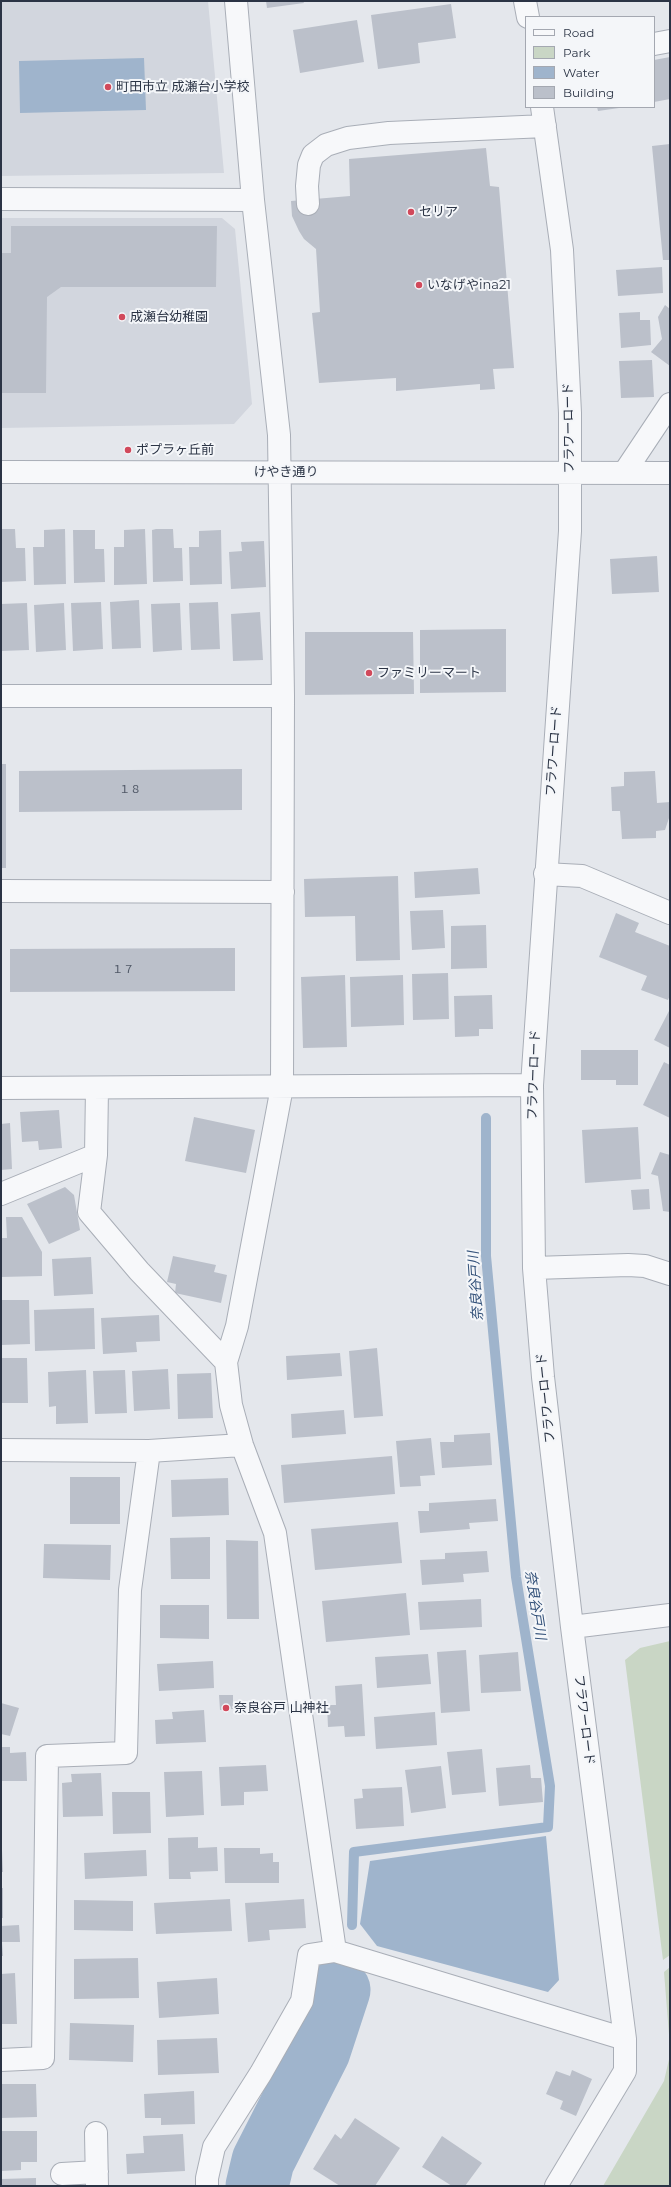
<!DOCTYPE html>
<html>
<head>
<meta charset="utf-8">
<style>
  body { margin:0 }
  #map { position:relative; width:671px; height:2187px; overflow:hidden; background:#e4e7ec; font-family:Montserrat,sans-serif }
  canvas { display:block }
  .frame { position:absolute; inset:0; border:2px solid #2b3445; pointer-events:none }
  .legend { position:absolute; left:525px; top:16px; width:130px; height:92px; box-sizing:border-box; background:#f4f6f9; border:1px solid #a4a8b1; margin:0; padding:5px 7px; list-style:none; font-size:12px; color:#2b3445 }
  .legend li { display:flex; align-items:center; gap:8px; height:20px }
  .legend b { width:20px; border:1px solid #a4a8b1 }
</style>
</head>
<body>
<div id="map">
<canvas width="671" height="2187"></canvas>
<div class="frame"></div>
<ul class="legend">
<li><b style="height:5px;background:#f7f8fa"></b>Road</li>
<li><b style="height:11px;background:#c9d6c5"></b>Park</li>
<li><b style="height:11px;background:#9fb4cc"></b>Water</li>
<li><b style="height:11px;background:#bbc0ca"></b>Building</li>
</ul>
</div>
<script>
const ctx = document.querySelector('canvas').getContext('2d');
ctx.lineJoin = 'round';
function fill(path, color) { ctx.fillStyle = color; ctx.fill(path, 'evenodd'); }
const poly = rows => new Path2D(rows.map(r => 'M' + r).join(''));
function strokePath(path, color, width, dash) { ctx.strokeStyle = color; ctx.lineWidth = width; ctx.lineCap = dash ? 'butt' : 'round'; ctx.setLineDash(dash || []); ctx.stroke(path); }
function label(font, color, halo, rows, align = 'center') {
  ctx.font = font + ' Montserrat,"Noto Sans JP",sans-serif'; ctx.lineWidth = 4; ctx.setLineDash([]); ctx.textBaseline = 'middle'; ctx.strokeStyle = halo; ctx.fillStyle = color; for (const [text, x, y, turn = 0] of rows) {
    ctx.save(); ctx.translate(x, y); ctx.rotate((+turn || 0) * Math.PI / 180); ctx.textAlign = isNaN(turn) ? turn : align; if (halo) ctx.strokeText(text, 0, 0); ctx.fillText(text, 0, 0); ctx.restore();
  }
}
const built = poly([
  [1,1,208,1,224,173,1,176],
  [1,218,222,218,235,229,252,404,234,424,1,428]
]);
const green = poly([
  [670,1641,670,1955,663,1960,625,1660,640,1648],
  [670,1967,670,2047,664,1972],
  [670,2055,670,2186,603,2186,664,2081]
]);
const water = poly([
  [144,58,146,110,20,113,19,61],
  [546,1836,559,1980,548,1992,377,1946,360,1924,370,1861]
]);
const stream = poly([
  [352,1925,354,1852,548,1827,550,1786,516,1577,486,1256,486,1118]
]);
const river = poly([
  [257,2186,263,2161,319,2051,339,1990]
]);
const building = poly([
  [266,1,303,1,304,3,267,8],
  [451,4,456,38,418,43,420,63,378,69,371,15],
  [357,20,364,62,300,73,293,30],
  [670,57,670,99,654,102,654,60],
  [597,107,619,107,619,108,598,111],
  [670,144,670,260,663,260,652,146],
  [486,148,490,186,499,187,514,368,493,369,495,389,480,390,480,384,396,391,396,378,319,383,312,313,320,312,316,249,304,239,299,231,292,216,291,201,350,196,349,159],
  [11,226,217,226,216,287,61,287,47,297,46,393,1,393,1,253,11,253],
  [662,267,663,293,618,296,616,270],
  [665,305,670,309,670,366,651,352,662,339,658,317],
  [640,312,640,320,650,320,651,345,621,348,619,313],
  [652,360,654,397,621,398,619,361],
  [1,529,15,529,16,548,25,548,26,581,1,582],
  [65,529,66,584,34,585,33,547,44,547,44,530],
  [145,529,147,584,114,585,114,547,124,547,124,530],
  [156,529,173,529,174,548,182,548,183,581,153,582,152,530],
  [73,530,95,530,95,549,104,549,105,582,74,583],
  [221,530,222,584,190,585,189,547,199,547,199,531],
  [264,541,266,587,231,589,229,552,242,551,241,542],
  [657,556,659,592,612,594,610,559],
  [139,600,141,648,112,649,110,602],
  [101,602,103,649,73,651,71,603],
  [218,602,220,649,191,650,189,603],
  [27,603,29,650,1,651,1,604],
  [64,603,66,650,36,652,34,605],
  [180,603,182,650,153,652,151,604],
  [260,612,263,660,233,661,231,614],
  [506,629,506,692,420,693,420,630],
  [305,632,413,632,414,694,305,695],
  [1,764,6,764,6,868,1,868],
  [242,769,242,810,19,812,19,771],
  [655,771,657,803,670,802,670,815,665,830,656,831,656,838,622,839,620,811,612,811,611,787,624,786,624,772],
  [478,868,480,894,415,898,414,872],
  [398,876,400,960,356,961,355,916,305,917,304,879],
  [443,910,445,948,412,950,410,911],
  [616,913,639,923,635,932,670,946,670,995,668,1000,641,990,647,976,599,957],
  [486,925,487,968,451,969,451,926],
  [235,948,235,991,10,992,10,949],
  [448,973,449,1019,413,1020,412,974],
  [345,975,347,1047,303,1048,301,977],
  [403,975,404,1025,351,1027,350,977],
  [492,995,493,1029,479,1029,479,1036,455,1037,454,996],
  [670,1009,670,1048,654,1040],
  [581,1050,638,1050,638,1085,616,1085,616,1080,581,1080],
  [664,1062,670,1065,670,1118,643,1105],
  [59,1110,62,1148,39,1150,38,1141,22,1142,20,1112],
  [194,1117,255,1130,246,1173,185,1161],
  [10,1123,12,1169,1,1170,1,1124],
  [638,1127,641,1179,585,1183,582,1130],
  [660,1152,670,1155,670,1212,663,1211,658,1176,651,1174],
  [65,1187,74,1195,80,1230,49,1244,27,1204],
  [649,1189,650,1209,633,1210,631,1190],
  [6,1217,22,1217,42,1252,42,1276,1,1277,1,1238,7,1238],
  [173,1256,216,1265,214,1272,227,1275,221,1303,175,1293,176,1284,167,1282],
  [91,1257,93,1294,54,1296,52,1259],
  [1,1300,29,1300,30,1344,1,1345],
  [94,1308,95,1349,35,1351,34,1310],
  [159,1315,160,1341,136,1342,137,1352,103,1354,101,1318],
  [377,1348,383,1416,354,1418,349,1351],
  [340,1353,342,1376,287,1380,286,1356],
  [1,1358,27,1358,28,1403,1,1403],
  [168,1369,170,1409,134,1411,132,1371],
  [86,1370,88,1423,56,1424,56,1406,49,1407,48,1372],
  [125,1370,127,1413,95,1414,93,1371],
  [211,1373,213,1418,178,1419,177,1374],
  [344,1410,346,1434,292,1438,291,1414],
  [490,1433,492,1465,442,1468,440,1442,454,1442,454,1435],
  [431,1438,435,1475,420,1476,421,1486,400,1487,396,1441],
  [392,1456,395,1494,284,1503,281,1465],
  [70,1477,120,1477,120,1524,70,1524],
  [228,1478,229,1515,172,1517,171,1480],
  [496,1499,498,1521,469,1523,470,1529,420,1533,418,1511,429,1511,429,1503],
  [398,1522,402,1563,315,1570,311,1529],
  [210,1537,210,1579,171,1579,170,1538],
  [226,1540,258,1541,259,1619,227,1619],
  [44,1544,111,1545,110,1580,43,1578],
  [487,1551,489,1572,463,1574,464,1582,422,1585,420,1560,445,1559,445,1553],
  [406,1593,410,1635,326,1642,322,1601],
  [481,1599,482,1627,420,1630,418,1602],
  [160,1605,209,1605,209,1639,160,1638],
  [466,1650,470,1711,441,1713,437,1652],
  [518,1652,521,1691,481,1693,479,1655],
  [428,1654,431,1684,377,1688,375,1657],
  [213,1661,214,1688,159,1691,157,1664],
  [362,1684,365,1736,345,1737,344,1726,328,1727,327,1705,336,1705,335,1686],
  [219,1695,233,1695,233,1709,220,1710],
  [1,1703,19,1708,10,1736,1,1734],
  [204,1710,206,1742,156,1744,155,1720,173,1719,172,1712],
  [435,1712,437,1745,376,1749,374,1717],
  [1,1747,10,1747,10,1753,26,1752,27,1781,1,1781],
  [482,1749,486,1792,452,1795,447,1752],
  [266,1765,268,1791,244,1792,244,1805,221,1806,219,1767],
  [530,1765,531,1778,541,1778,543,1802,499,1806,496,1768],
  [441,1766,446,1808,411,1813,405,1770],
  [202,1771,204,1815,166,1817,164,1772],
  [101,1773,103,1816,63,1817,62,1783,72,1782,71,1774],
  [402,1787,404,1826,356,1829,354,1799,363,1798,362,1789],
  [112,1792,150,1792,151,1833,113,1834],
  [198,1837,198,1848,217,1847,218,1871,190,1872,191,1879,169,1879,168,1838],
  [224,1848,260,1848,260,1854,273,1853,273,1862,279,1862,279,1883,225,1883],
  [1,1850,2,1850,3,1872,1,1872],
  [146,1850,147,1876,85,1879,84,1853],
  [1,1888,3,1888,3,1918,1,1918],
  [230,1899,232,1931,156,1934,154,1903],
  [304,1899,306,1928,269,1930,270,1940,248,1942,245,1903],
  [74,1900,133,1901,133,1931,74,1930],
  [19,1925,20,1942,2,1942,3,1956,1,1956,1,1926],
  [138,1958,139,1998,74,1999,74,1959],
  [15,1973,17,2024,1,2024,1,1974],
  [217,1978,219,2014,159,2018,157,1982],
  [70,2023,134,2025,133,2062,69,2060],
  [217,2038,219,2073,158,2075,157,2040],
  [572,2070,592,2079,576,2116,560,2109,563,2101,546,2094,556,2071,570,2076],
  [1,2084,36,2084,37,2117,1,2118],
  [194,2091,195,2124,161,2125,161,2118,145,2118,144,2094],
  [355,2118,400,2148,375,2186,340,2186,313,2169,335,2134,341,2139],
  [1,2131,37,2131,37,2162,21,2162,21,2170,1,2171],
  [183,2134,185,2171,127,2174,126,2154,144,2153,143,2136],
  [442,2136,482,2163,465,2186,452,2186,422,2167],
  [36,2178,36,2186,1,2186,1,2179]
]);
const minor = poly([
  [236,1,253,200,279,435,283,696,282,1087,237,1326,226,1362,231,1405,242,1445,275,1533,335,1951],
  [525,1,528,17],
  [654,44,670,41],
  [542,107,562,250,570,413,570,531,532,1085,534,1268,543,1377,572,1627,625,2039,625,2071,556,2186],
  [1,199,253,200],
  [308,204,307,186,309,165,313,155,326,145,348,138,389,133,545,126],
  [1,472,670,473],
  [624,473,670,404],
  [1,696,283,696],
  [545,874,582,876,670,913],
  [1,891,283,892],
  [1,1088,532,1085],
  [97,1088,96,1155,89,1212,139,1271,226,1362],
  [1,1194,96,1155],
  [534,1268,628,1265,645,1266,670,1274],
  [1,1450,149,1451,242,1445],
  [572,1627,670,1615],
  [1,2060,43,2058,47,1756,126,1753,130,1590,149,1451],
  [96,2133,97,2186],
  [62,2174,97,2172],
  [207,2186,207,2178,214,2147,261,2073,302,2001,309,1955,335,1951,625,2039]
]);
const markers = [
  [108,87,4,"#d1495b"],
  [411,212,4,"#d1495b"],
  [419,285,4,"#d1495b"],
  [122,317,4,"#d1495b"],
  [128,450,4,"#d1495b"],
  [369,673,4,"#d1495b"],
  [226,1708,4,"#d1495b"]
];
const numberNames = [
  ["１８",130,790],
  ["１７",123,970]
];
const poiNames = [
  ["町田市立 成瀬台小学校",116,87],
  ["セリア",419,212],
  ["いなげやina21",427,285],
  ["成瀬台幼稚園",130,317],
  ["ポプラヶ丘前",136,450],
  ["ファミリーマート",377,673],
  ["奈良谷戸 山神社",234,1708]
];
const streetNames = [
  ["フラワーロード",569,428,-91],
  ["けやき通り",286,472],
  ["フラワーロード",554,751,-86],
  ["フラワーロード",534,1075,-88],
  ["フラワーロード",546,1398,-96],
  ["フラワーロード",584,1720,83]
];
const waterNames = [
  ["奈良谷戸川",476,1286,-94],
  ["奈良谷戸川",535,1605,81]
];
fill(built, '#d2d6de');
fill(green, '#c9d6c5');
fill(water, '#9fb4cc');
strokePath(stream, '#9fb4cc', 10);
strokePath(river, '#9fb4cc', 63);
fill(building, '#bbc0ca');
strokePath(minor, '#a9aeb7', 24);
strokePath(minor, '#f7f8fa', 22);
for (const [x, y, r, color] of markers) { const dot = new Path2D(); dot.arc(x, y, r, 0, 2 * Math.PI); ctx.fillStyle = color; ctx.fill(dot); strokePath(dot, '#f4f6f9', 1.5); }
label('11px', '#4f5766', null, numberNames);
label('13px', '#2b3445', '#f4f6f9', poiNames, 'left');
label('13px', '#2b3445', '#f4f6f9', streetNames);
label('italic 14px', '#34527a', '#f4f6f9', waterNames);
</script>
</body>
</html>
